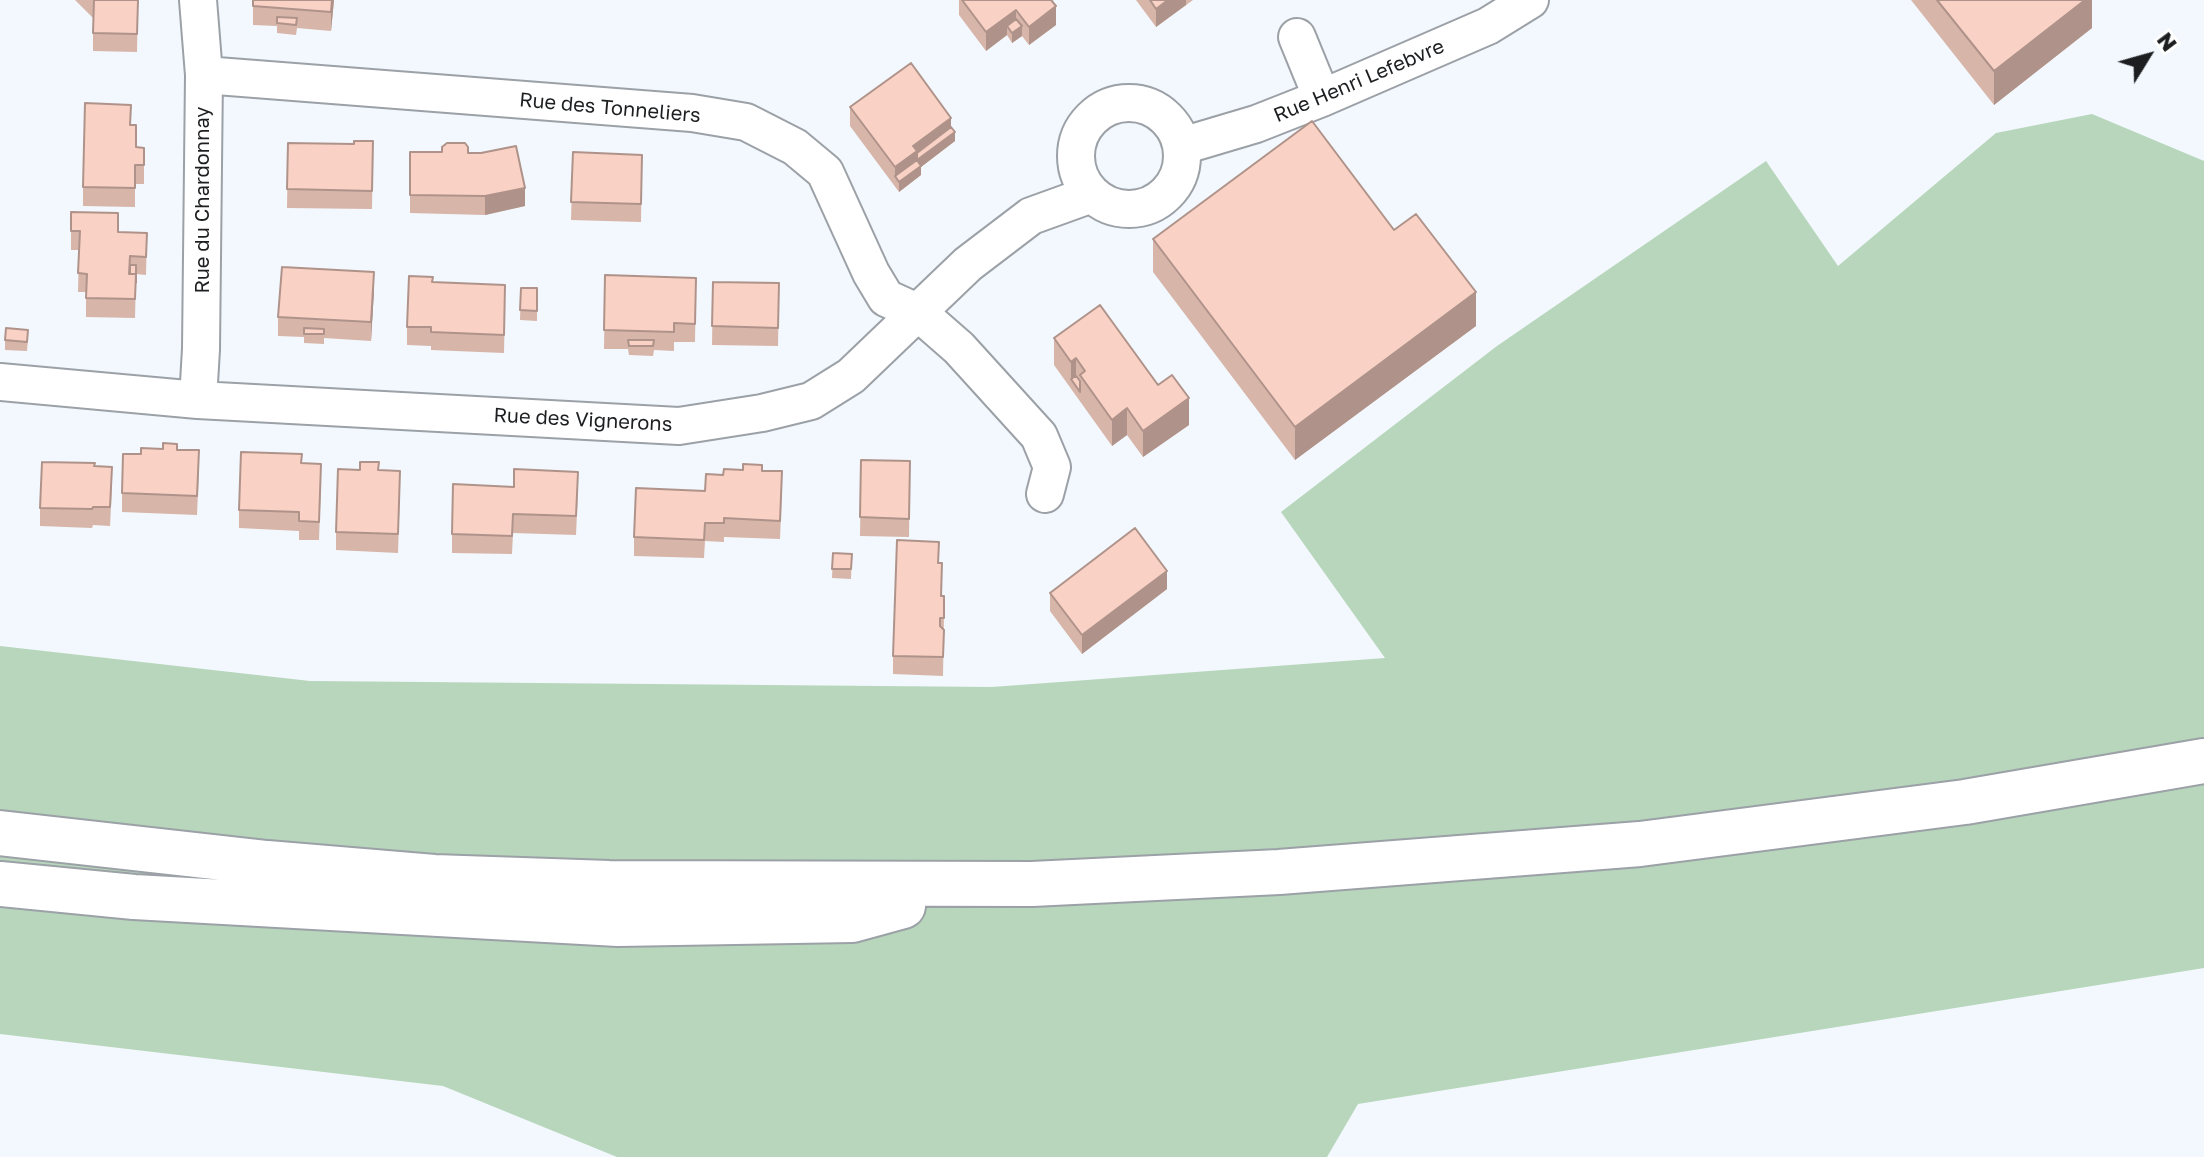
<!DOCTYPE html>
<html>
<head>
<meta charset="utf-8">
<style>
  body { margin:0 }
  #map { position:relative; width:2204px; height:1157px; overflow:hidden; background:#f2f8fd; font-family:"Golos Text",sans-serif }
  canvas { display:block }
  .north { position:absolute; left:2108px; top:16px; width:80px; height:80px; -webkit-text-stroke:6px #fff; paint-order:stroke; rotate:53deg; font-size:22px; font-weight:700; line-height:32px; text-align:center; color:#1c1e20 }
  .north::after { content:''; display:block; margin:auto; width:28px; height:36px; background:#1c1e20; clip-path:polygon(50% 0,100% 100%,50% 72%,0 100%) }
</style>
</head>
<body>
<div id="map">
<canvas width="2204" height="1157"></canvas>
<div class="north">N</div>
</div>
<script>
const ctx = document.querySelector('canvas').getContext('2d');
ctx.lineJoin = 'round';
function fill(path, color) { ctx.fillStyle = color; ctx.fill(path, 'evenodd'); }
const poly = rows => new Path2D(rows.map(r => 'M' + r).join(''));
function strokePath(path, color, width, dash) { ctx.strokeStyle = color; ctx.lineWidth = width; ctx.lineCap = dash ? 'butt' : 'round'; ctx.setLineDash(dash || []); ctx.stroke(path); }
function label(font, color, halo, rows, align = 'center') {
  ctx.font = font + ' "Golos Text",sans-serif'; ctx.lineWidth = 6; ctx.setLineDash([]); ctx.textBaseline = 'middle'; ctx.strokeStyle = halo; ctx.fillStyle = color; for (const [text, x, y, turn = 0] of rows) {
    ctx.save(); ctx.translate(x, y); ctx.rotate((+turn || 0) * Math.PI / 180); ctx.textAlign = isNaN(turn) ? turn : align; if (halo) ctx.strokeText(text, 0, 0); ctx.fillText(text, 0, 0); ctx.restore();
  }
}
const green = poly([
  [2092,114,2204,161,2204,968,1358,1104,1327,1157,617,1157,443,1086,0,1034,0,646,310,681,992,687,1385,658,1281,512,1497,346,1766,161,1838,266,1996,133]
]);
const minor = poly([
  [1297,37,1322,98],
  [204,75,692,113,746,122,795,147,825,172,871,273,886,298,919,313,959,348,1039,436,1052,467,1045,494],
  '1076 156a53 53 0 1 1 106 0a53 53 0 1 1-106 0Z',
  [1182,146,1256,124,1322,98,1488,26,1530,0],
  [0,382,198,400,679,426,762,413,811,401,851,376,968,264,1031,216,1092,194],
  [198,400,201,349,204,75,198,0]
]);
const primary = poly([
  [0,833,267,863,434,877,609,883,1032,884,1279,872,1640,844,1965,802,2204,761],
  [0,884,134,897,618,924,852,920,903,906]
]);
const wall = poly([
  [75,0,138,0,137,52,93,51,93,18],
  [253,0,334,0,331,31,297,28,296,35,277,33,277,26,253,25],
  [959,0,1054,0,1052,1,1056,25,1029,45,1022,36,1012,43,1007,35,986,51,959,15],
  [1136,0,1193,0,1156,27],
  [1911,0,2092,0,2092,28,1994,105],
  [850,107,951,127,955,141,921,167,921,175,899,192,850,126],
  [131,125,136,147,144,148,144,184,135,184,135,207,83,206,83,187],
  [373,141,372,209,287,208,288,143,354,144],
  [410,152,468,153,525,206,485,215,410,213],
  [573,152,642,155,641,222,571,220],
  [71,212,118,232,147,233,146,275,136,274,135,318,86,317,86,292,78,292,79,250,71,250],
  [1394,230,1476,326,1295,460,1153,272,1153,239],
  [605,275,696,278,695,342,674,342,674,351,654,350,653,356,629,355,628,349,604,349],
  [433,282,505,303,504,353,431,350,431,346,407,345,407,327],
  [713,282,779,283,778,346,712,345],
  [521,288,537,288,537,321,520,320],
  [374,290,371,341,324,338,324,344,304,343,304,337,278,336,278,317],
  [1054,338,1158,385,1189,425,1143,457,1127,435,1112,446,1054,365],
  [28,339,27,351,5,350,5,340],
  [177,450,199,469,197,515,122,512,122,493,141,454],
  [861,460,910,461,909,537,860,536],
  [302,463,321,482,319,540,299,540,299,531,239,528,239,510],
  [95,466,112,485,110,526,93,525,92,528,40,526,40,508],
  [379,470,400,489,398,553,336,550,336,532],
  [762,471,782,490,780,539,724,537,724,542,705,541,704,558,634,556,634,537,705,491,723,475],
  [578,490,576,535,513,533,512,554,452,553,452,534],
  [833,553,852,554,851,579,832,578],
  [939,563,944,614,943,676,893,674,893,656],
  [1167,589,1082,654,1050,611,1050,593]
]);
const shadedWall = poly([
  [332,0,334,0,331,31,331,12],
  [1168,0,1186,0,1186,5,1156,27,1156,9],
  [2085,0,2092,0,2092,28,1994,105,1994,71],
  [1056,6,1056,25,1029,45,1029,27],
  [1016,10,1016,28,1007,26,1007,35,986,51,986,32],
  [1022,26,1022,36,1012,43,1012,33],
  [951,118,951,135,955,132,955,141,921,167,921,175,899,192,899,182,895,176,895,186,895,167,913,146],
  [525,188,525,206,485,215,485,196],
  [374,272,374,290,371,341,371,322],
  [1476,292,1476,326,1295,460,1295,427],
  [1076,358,1076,385,1071,379,1071,389,1071,362],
  [1189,398,1189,425,1143,457,1143,431],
  [1127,408,1127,435,1112,446,1112,420],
  [1167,571,1167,589,1082,654,1082,635]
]);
const building = poly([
  [94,0,138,0,137,34,93,33,94,0],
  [253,0,332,0,331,12,253,6,253,0],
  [962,0,1051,0,1056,6,1029,27,1016,10,986,32,962,0],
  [1150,0,1168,0,1156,9,1150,0],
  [1937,0,2085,0,1994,71,1937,0],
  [277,17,297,18,296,25,277,23,277,17],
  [1016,19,1022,26,1012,33,1007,26,1016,19],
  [911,63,951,118,913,146,917,151,895,167,850,107,911,63],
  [85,103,131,105,130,125,136,125,136,147,144,148,144,165,135,165,135,188,83,187,85,103],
  [1312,121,1394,230,1416,214,1476,292,1295,427,1153,239,1312,121],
  [951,127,955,132,917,160,917,153,951,127],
  [354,141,373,141,372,191,287,189,288,143,354,144,354,141],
  [447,143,465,143,468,147,468,153,481,153,516,146,525,188,485,196,410,195,410,152,442,152,442,147,447,143],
  [573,152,642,155,641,204,571,202,573,152],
  [917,160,921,166,899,182,895,176,917,160],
  [71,212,118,213,118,232,147,233,146,257,130,256,129,274,136,274,135,299,86,298,87,274,78,273,80,231,71,231,71,212],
  [130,265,136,265,136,283,136,274,130,274,130,265],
  [282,267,374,272,371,322,278,317,282,267],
  [605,275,696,278,695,324,674,323,674,332,604,330,605,275],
  [409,276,433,277,432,282,505,285,504,335,431,332,431,327,407,327,409,276],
  [713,282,779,283,778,328,712,326,713,282],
  [521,288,537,288,537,311,520,310,521,288],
  [1100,305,1158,385,1172,375,1189,398,1143,431,1127,408,1112,420,1080,375,1085,371,1076,358,1071,362,1054,338,1100,305],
  [6,328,28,330,27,342,5,340,6,328],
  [304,328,324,329,324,334,304,334,304,328],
  [628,340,654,340,653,346,629,346,628,340],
  [1076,376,1080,381,1080,392,1071,379,1076,376],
  [163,443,177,444,177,450,199,450,197,496,122,493,123,454,141,454,141,448,163,449,163,443],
  [241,452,302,454,301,463,321,464,319,522,299,521,299,512,239,510,241,452],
  [861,460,910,461,909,519,860,517,861,460],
  [42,462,95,463,94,466,112,467,110,507,93,507,92,509,40,508,42,462],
  [360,462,379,462,378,470,400,471,398,534,336,532,338,469,360,470,360,462],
  [743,464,762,465,762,471,782,471,780,521,724,518,724,523,705,523,704,540,634,537,636,488,705,491,706,474,723,475,724,469,743,470,743,464],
  [514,469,578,472,576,516,513,514,512,536,452,534,453,484,514,487,514,469],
  [1135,528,1167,571,1082,635,1050,593,1135,528],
  [897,540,939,542,938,563,942,563,941,596,944,596,944,618,940,618,940,626,944,630,943,657,893,656,897,540],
  [833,553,852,554,851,569,832,569,833,553]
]);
const streetNames = [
  ["Rue Henri Lefebvre",1359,81,-23],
  ["Rue des Tonneliers",610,108,5],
  ["Rue du Chardonnay",203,200,-90],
  ["Rue des Vignerons",583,420,3]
];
fill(green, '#b7d6bb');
strokePath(minor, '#9ba1a6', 40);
strokePath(primary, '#9ba1a6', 48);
strokePath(minor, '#fff', 36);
strokePath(primary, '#fff', 44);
fill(wall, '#d7b5a9');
fill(shadedWall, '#af938a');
fill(building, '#fad2c5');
strokePath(building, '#af938a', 2);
label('20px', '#1c1e20', '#fff', streetNames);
</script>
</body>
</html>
